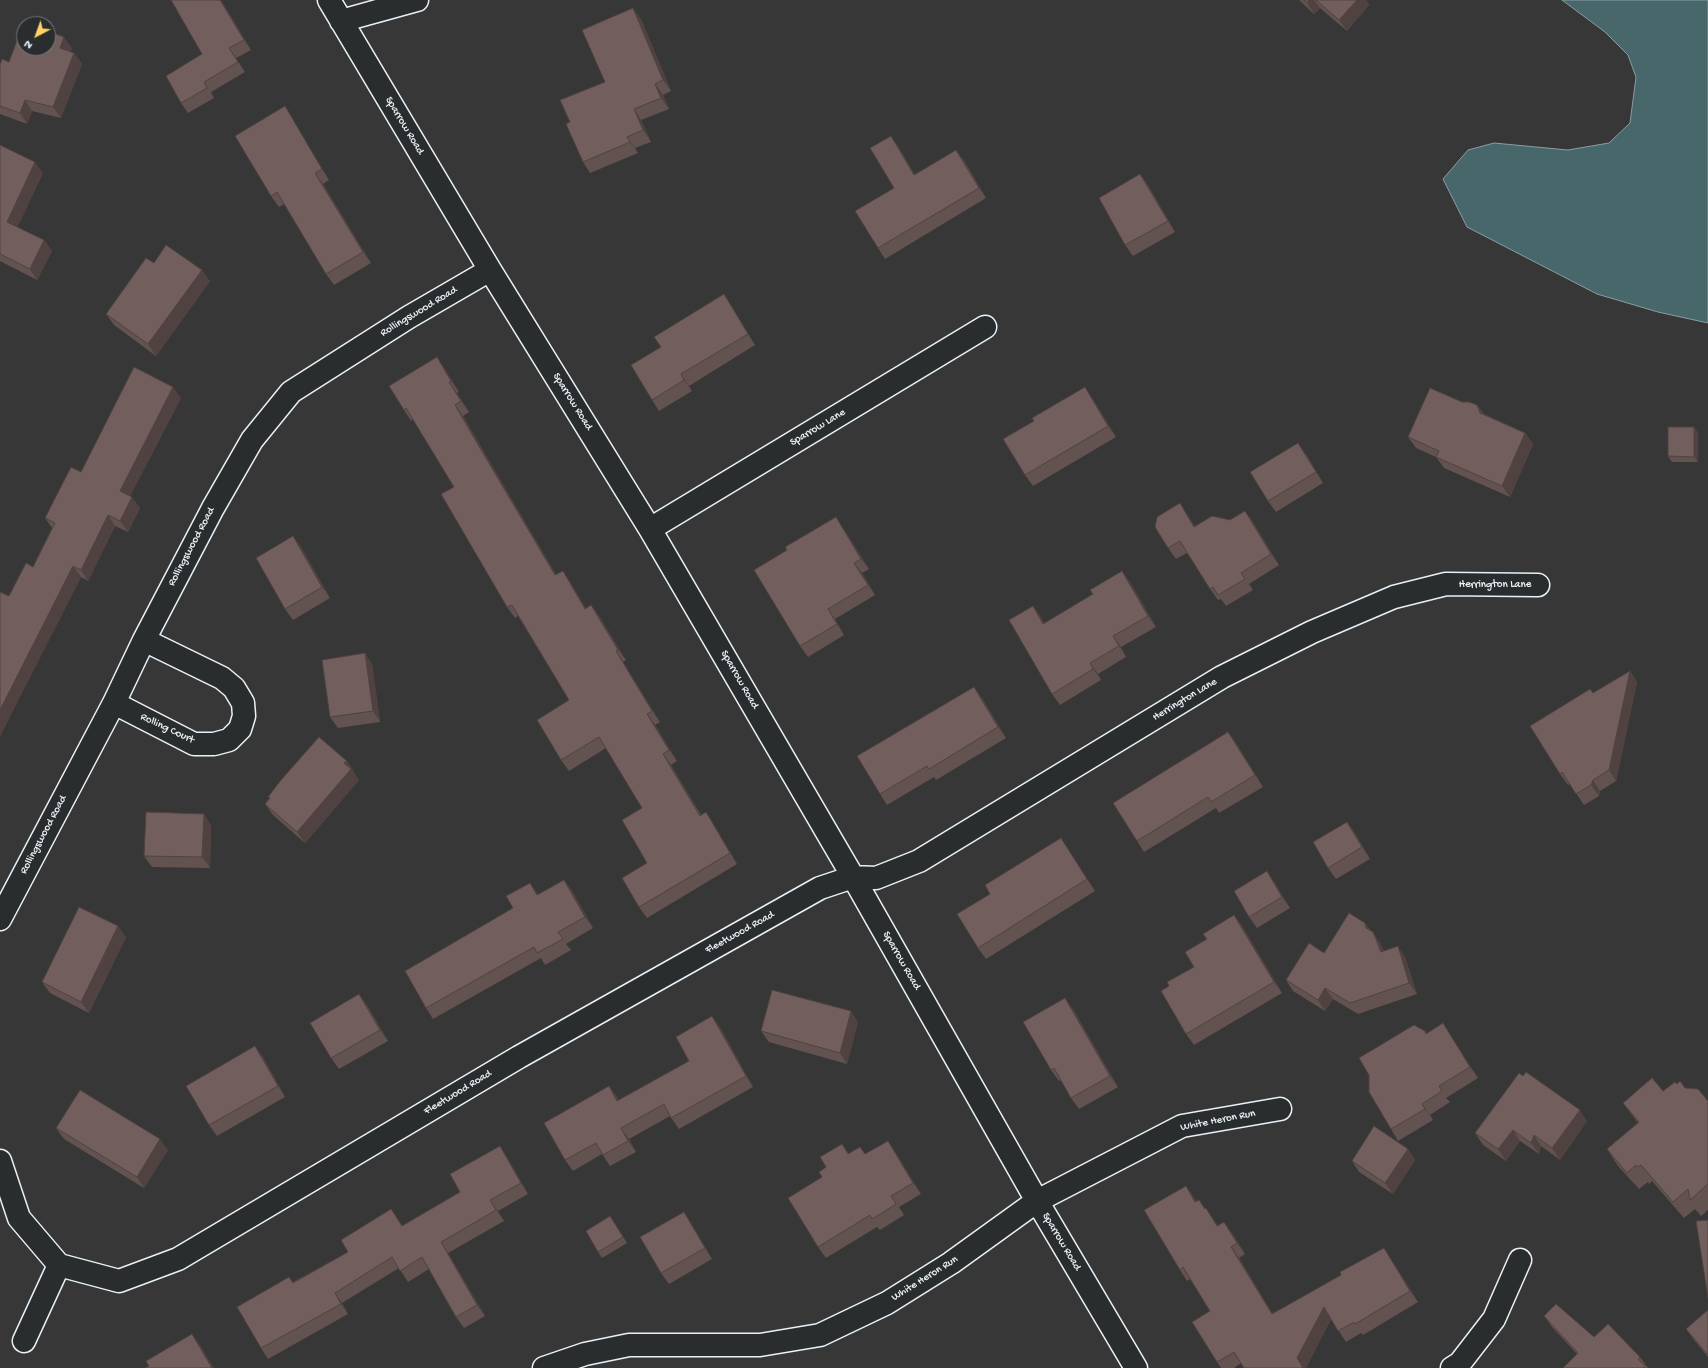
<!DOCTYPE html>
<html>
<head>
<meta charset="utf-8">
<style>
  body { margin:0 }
  #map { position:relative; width:1708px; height:1368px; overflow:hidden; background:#383737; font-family:"Gochi Hand",sans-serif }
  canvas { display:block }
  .north { position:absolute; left:16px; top:16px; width:40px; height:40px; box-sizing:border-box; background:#2a2d2e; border:1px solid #767b7f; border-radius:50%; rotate:221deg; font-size:11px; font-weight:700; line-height:16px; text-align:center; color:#e8f1f8 }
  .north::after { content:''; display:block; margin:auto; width:14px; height:18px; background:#ffd166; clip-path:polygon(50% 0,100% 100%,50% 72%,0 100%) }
</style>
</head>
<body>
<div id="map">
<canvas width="1708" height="1368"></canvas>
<div class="north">N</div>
</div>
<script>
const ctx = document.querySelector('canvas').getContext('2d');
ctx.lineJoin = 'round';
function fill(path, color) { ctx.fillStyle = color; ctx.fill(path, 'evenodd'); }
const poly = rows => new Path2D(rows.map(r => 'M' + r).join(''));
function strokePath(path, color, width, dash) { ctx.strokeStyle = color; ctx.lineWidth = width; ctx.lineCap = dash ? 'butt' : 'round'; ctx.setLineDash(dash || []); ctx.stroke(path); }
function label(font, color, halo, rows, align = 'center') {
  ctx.font = font + ' "Gochi Hand",sans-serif'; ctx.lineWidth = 3; ctx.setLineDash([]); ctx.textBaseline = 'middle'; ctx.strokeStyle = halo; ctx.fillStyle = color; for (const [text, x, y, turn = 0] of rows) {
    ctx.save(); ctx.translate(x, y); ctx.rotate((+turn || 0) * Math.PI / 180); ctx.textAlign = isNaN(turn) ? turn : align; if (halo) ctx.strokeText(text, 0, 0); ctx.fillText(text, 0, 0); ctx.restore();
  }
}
const water = poly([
  [1562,0,1708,0,1708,323,1658,312,1597,294,1467,227,1443,179,1468,150,1494,143,1568,150,1609,143,1630,123,1636,77,1628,55,1605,32,1562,0]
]);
const minor = poly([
  [329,0,490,270,650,529,853,877,1037,1201,1136,1368],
  [341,21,417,0],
  [650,529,985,327],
  [114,703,194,744,214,744,229,740,240,729,244,716,243,703,234,688,222,678,144,640],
  [0,919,114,703,144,640,213,508,252,440,291,392,409,317,490,270],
  [0,1161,19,1218,59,1265],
  [59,1265,119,1281,178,1259,519,1057,820,888,853,877,876,878,919,861,1222,677,1312,632,1394,597,1446,584,1538,585],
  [24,1341,59,1265],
  [544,1368,585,1354,629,1345,760,1345,820,1335,887,1303,951,1263,1037,1201,1182,1126,1280,1109],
  [1452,1368,1460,1363,1494,1319,1520,1260]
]);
const wall = poly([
  [221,0,251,50,236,58,245,72,211,92,214,98,188,113,181,103,202,54],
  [1299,0,1366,0,1369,5,1347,31,1320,8,1314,14],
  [641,19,671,91,663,95,669,109,641,120,651,142,635,148,638,153,590,173,583,162,570,122,605,82],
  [72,48,70,52,74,53,82,64,61,118,32,111,27,124,0,114,0,65,9,62],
  [285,106,292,118,329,180,323,184,371,263,334,285,326,274,284,204,279,207,271,196],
  [891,136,898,146,915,175,964,160,986,198,885,259,878,248,894,188],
  [0,145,43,173,17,227,44,240,52,251,37,280,0,261],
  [1140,174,1148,185,1175,232,1133,256,1125,245],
  [154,263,210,281,156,356,114,325,106,314],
  [731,305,755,345,689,386,692,391,659,411,652,400],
  [444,368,459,392,457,393,469,412,463,416,556,575,563,571,570,582,586,609,591,605,599,616,626,660,623,662,660,722,655,725,677,761,671,765,701,815,706,812,713,823,737,864,647,918,639,907,647,863,642,808,606,748,569,771,561,760,569,700,518,616,515,618,507,607,454,487,413,419,411,421,404,410],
  [181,398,130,496,140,508,128,532,115,526,88,581,81,577,0,736,0,592,9,596,33,567,52,528,45,518,81,472],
  [1092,398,1116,437,1033,486,1025,475,1034,421],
  [1462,402,1477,405,1484,414,1525,433,1533,444,1510,497,1444,468,1436,457,1416,448,1408,437],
  [1694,427,1698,433,1698,462,1672,462,1668,456],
  [1306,454,1323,483,1276,512,1268,501],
  [1245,511,1253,522,1279,565,1249,584,1253,590,1226,606,1221,599,1218,600,1210,589,1187,553,1176,559,1168,548,1187,514,1195,527,1230,520],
  [843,528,869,569,862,573,875,595,835,619,844,635,808,657,800,646],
  [293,536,301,547,330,598,293,620,285,609],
  [1130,582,1156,627,1121,647,1126,657,1098,674,1101,680,1060,705,1052,694,1033,606,1044,623],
  [372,664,380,722,338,728,330,717],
  [1630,671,1637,682,1616,781,1600,791,1599,796,1584,805,1570,784,1568,785,1560,774,1593,693],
  [982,698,1006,738,936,780,934,777,887,805,880,794],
  [1228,732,1236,743,1263,787,1219,813,1216,808,1144,852,1137,841],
  [347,761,354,772,354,773,359,780,305,843,273,815,265,804,270,798,268,797],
  [1347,822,1355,833,1370,859,1336,879,1328,868],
  [211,825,210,868,152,867,144,856],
  [1068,849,1095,891,986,959,978,948,990,894],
  [564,880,572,891,593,928,566,944,571,950,545,965,541,958,433,1019,426,1008,538,895],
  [1274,882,1290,908,1257,928,1249,917],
  [1234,915,1242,926,1282,993,1194,1045,1186,1034,1169,986,1194,967,1207,939],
  [1365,923,1380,943,1384,951,1405,957,1417,994,1358,1014,1333,999,1325,1011,1293,991,1286,980],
  [126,937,89,1013,50,993,42,982],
  [367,1005,388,1041,339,1069,331,1058],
  [1073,1009,1118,1087,1079,1109,1071,1098,1061,1080,1059,1081,1051,1070],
  [858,1022,847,1064,769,1042,761,1031],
  [1443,1023,1450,1035,1478,1078,1446,1098,1450,1102,1430,1115,1433,1120,1398,1141,1391,1129,1425,1031,1427,1033],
  [720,1027,753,1087,679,1129,670,1116,629,1139,636,1152,610,1166,602,1154,573,1171,565,1160,609,1086,619,1100,689,1061],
  [263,1057,285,1097,217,1136,209,1125],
  [1677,1084,1685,1088,1708,1101,1708,1210,1701,1216,1695,1209,1684,1218,1652,1181,1649,1184,1648,1182,1639,1189,1618,1166,1607,1149,1638,1123,1623,1103,1663,1091],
  [1587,1121,1560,1160,1541,1146,1539,1154,1520,1141,1506,1161,1483,1145,1475,1133],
  [56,1128,168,1150,144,1188,64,1139],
  [888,1141,895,1152,921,1194,899,1207,904,1215,880,1230,877,1227,826,1258,818,1247,826,1167,842,1144,849,1154,865,1154],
  [1408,1149,1415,1160,1393,1194,1359,1172,1352,1161],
  [507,1157,528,1194,498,1211,504,1221,448,1253,485,1316,464,1328,456,1317,429,1269,408,1282,399,1268,342,1303,348,1314,268,1359,261,1348,293,1282,348,1252,391,1209,402,1226,460,1192],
  [1186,1186,1196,1202,1205,1209,1214,1220,1218,1226,1232,1233,1245,1254,1239,1258,1272,1313,1391,1259,1418,1302,1363,1335,1361,1333,1346,1342,1331,1319,1306,1368,1241,1363,1234,1368,1221,1368,1217,1362,1210,1311,1190,1279,1187,1281,1180,1270],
  [610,1216,627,1243,602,1258,598,1252],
  [691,1223,712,1259,669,1284,661,1273],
  [1708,1310,1708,1357,1694,1340,1686,1329],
  [1544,1316,1594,1337,1640,1357,1648,1368,1563,1368,1577,1354,1552,1327]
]);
const shadedWall = poly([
  [220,0,221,0,251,50,244,40],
  [1309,0,1314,0,1320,8,1314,14,1307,3],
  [1357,0,1366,0,1369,5,1347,31,1339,20],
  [633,8,641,19,671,91,663,80],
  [64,37,72,48,68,59,60,48],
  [229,48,236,58,245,72,238,62],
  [74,53,82,64,61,118,53,107],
  [655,84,663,95,669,109,661,98],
  [25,100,32,111,27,124,20,113],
  [285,106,292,118,329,180,322,169],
  [634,109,641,120,651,142,643,130],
  [891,136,898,146,921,186,914,175],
  [627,137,635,148,638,153,630,142],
  [956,150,964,160,986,198,979,188],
  [35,162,43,173,15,233,7,222],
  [315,173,323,184,371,263,363,252],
  [1140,174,1148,185,1175,232,1168,221],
  [44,240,52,251,37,280,30,269],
  [202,270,210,281,156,356,148,344],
  [724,294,731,305,755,345,748,334],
  [437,357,444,368,459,392,451,381],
  [681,374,689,386,692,391,684,380],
  [449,382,457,393,469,412,461,401],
  [173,387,181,398,127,502,120,491],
  [1085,387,1092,398,1116,437,1108,426],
  [455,405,463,416,563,586,555,575],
  [1477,405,1485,417,1480,413],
  [1694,427,1698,433,1698,462,1694,457],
  [1525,433,1533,444,1510,497,1502,486],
  [1298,443,1306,454,1323,483,1316,472],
  [132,497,140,508,128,532,120,521],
  [1180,503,1187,514,1202,538,1194,527],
  [1245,511,1253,522,1279,565,1271,554],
  [108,515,115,526,88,581,81,570],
  [836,517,843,528,869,569,861,559],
  [293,536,301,547,330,598,322,587],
  [854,563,862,573,875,595,868,585],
  [73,566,81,577,0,736,0,710],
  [563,571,570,582,593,620,585,609],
  [1122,571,1130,582,1156,627,1148,616],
  [591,605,599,616,626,660,618,650],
  [1033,606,1041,617,1051,635,1043,624],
  [828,609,835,619,844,635,837,624],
  [1113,636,1121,647,1126,657,1119,646],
  [616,651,623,662,660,722,652,711],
  [365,653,372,664,380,722,373,711],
  [1090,663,1098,674,1101,680,1093,669],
  [1630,671,1637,682,1616,781,1609,770],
  [974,687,982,698,1006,738,998,727],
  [647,714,655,725,677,761,669,750],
  [1228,732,1236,743,1263,787,1255,775],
  [663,754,671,765,707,827,700,816],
  [347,761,354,772,354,773,359,780,305,843,297,832],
  [1593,780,1600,791,1599,796,1591,785],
  [706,812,713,823,737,864,730,853],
  [204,814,211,825,210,868,202,857],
  [1347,822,1355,833,1370,859,1362,847],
  [1267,871,1274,882,1290,908,1282,897],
  [564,880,572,891,593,928,585,917],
  [530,883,538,894,545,906,537,895],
  [1234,915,1242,926,1282,993,1274,982],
  [1365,923,1372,934,1366,928],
  [118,926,126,937,89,1013,81,1002],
  [1373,932,1380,943,1389,963,1381,952],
  [1398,946,1405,957,1417,994,1409,983],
  [1325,988,1333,999,1325,1011,1318,1000],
  [359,994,367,1005,388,1041,380,1030],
  [1065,998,1073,1009,1118,1087,1110,1076],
  [851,1011,858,1022,847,1064,840,1053],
  [712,1016,720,1027,753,1087,746,1076],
  [1443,1023,1450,1035,1478,1078,1470,1067],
  [255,1046,263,1057,285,1097,278,1086],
  [609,1086,617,1097,625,1112,617,1101],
  [1422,1104,1430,1115,1433,1120,1425,1109],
  [1580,1110,1587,1121,1560,1160,1552,1148],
  [621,1128,629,1139,636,1152,628,1141],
  [1513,1130,1520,1141,1506,1161,1498,1149],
  [1534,1135,1541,1146,1539,1154,1531,1143],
  [160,1139,168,1150,144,1188,137,1177],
  [888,1141,895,1152,921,1194,913,1183],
  [500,1146,507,1157,528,1194,521,1183],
  [1408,1149,1415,1160,1393,1194,1385,1183],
  [1186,1186,1194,1197,1203,1213,1195,1202],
  [490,1200,498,1211,504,1221,496,1210],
  [1206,1208,1214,1220,1225,1237,1217,1226],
  [684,1212,691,1223,712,1259,705,1248],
  [1224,1222,1232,1233,1245,1254,1237,1243],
  [441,1242,448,1253,485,1316,477,1305],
  [1231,1247,1239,1258,1279,1325,1272,1314],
  [1384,1248,1391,1259,1418,1302,1410,1291],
  [335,1293,342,1303,348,1314,341,1304],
  [1324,1307,1331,1318,1306,1368,1303,1368,1297,1358],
  [192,1334,200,1345,214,1368,212,1368]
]);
const building = poly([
  [171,0,220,0,244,40,229,48,238,62,204,82,207,88,181,103,166,76,202,54,171,0],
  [1304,0,1309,0,1307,3,1304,0],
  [1316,0,1357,0,1339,20,1316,0],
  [633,8,663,80,655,84,661,98,634,109,643,130,627,137,630,142,583,162,566,124,570,122,560,100,605,82,582,30,633,8],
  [24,22,30,24,24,24,24,48,48,48,48,31,64,37,60,48,74,53,53,107,25,100,20,113,0,106,0,65,2,59,9,62,24,22],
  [285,106,322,169,315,173,363,252,326,274,277,192,271,196,235,136,285,106],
  [891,136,914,175,956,150,979,188,878,248,855,211,894,188,870,148,891,136],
  [0,145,35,162,7,222,44,240,30,269,0,254,0,145],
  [1140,174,1168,221,1125,245,1099,198,1140,174],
  [166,245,202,270,148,344,106,314,146,258,154,263,166,245],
  [724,294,748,334,681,374,684,380,652,400,631,365,661,347,654,337,724,294],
  [437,357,451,381,449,382,461,401,455,405,477,443,555,575,563,571,585,609,591,605,618,650,616,651,652,711,647,714,669,750,663,754,700,816,706,812,730,853,639,907,622,878,647,863,622,820,642,808,599,737,561,760,537,720,569,700,512,605,507,607,441,494,454,487,406,408,404,410,389,386,437,357],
  [134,367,173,387,120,491,132,497,120,521,108,515,81,570,73,566,0,710,0,592,9,596,26,563,33,567,55,523,45,518,71,467,81,472,134,367],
  [1085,387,1108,426,1025,475,1003,439,1034,421,1032,418,1085,387],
  [1430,388,1462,402,1469,402,1477,405,1480,413,1525,433,1502,486,1436,457,1439,451,1408,437,1430,388],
  [1668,427,1694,427,1694,457,1668,456,1668,427],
  [1298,443,1316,472,1268,501,1250,472,1298,443],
  [1180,503,1194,527,1212,516,1230,520,1245,511,1271,554,1241,573,1245,579,1218,595,1213,587,1210,589,1180,541,1168,548,1155,527,1157,517,1180,503],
  [836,517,861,559,854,563,868,585,828,609,837,624,800,646,754,570,787,550,785,547,836,517],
  [293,536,322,587,285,609,256,558,293,536],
  [1122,571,1148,616,1113,636,1119,646,1090,663,1093,669,1052,694,1009,620,1033,606,1043,624,1093,594,1090,590,1122,571],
  [365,653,373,711,330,717,322,660,365,653],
  [1630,671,1609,770,1593,780,1591,785,1576,794,1562,772,1560,774,1530,726,1590,689,1593,693,1630,671],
  [974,687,998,727,929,769,927,766,880,794,857,756,974,687],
  [1228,732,1255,775,1211,802,1208,797,1137,841,1113,803,1228,732],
  [319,737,347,761,344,763,351,769,297,832,265,804,270,798,268,797,281,780,319,737],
  [146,812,204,814,202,857,144,856,146,812],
  [1347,822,1362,847,1328,868,1313,842,1347,822],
  [1061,838,1087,879,978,948,957,914,990,894,985,885,1061,838],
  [1267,871,1282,897,1249,917,1234,891,1267,871],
  [564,880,585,917,558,932,563,939,537,953,534,947,426,1008,405,971,513,908,506,896,530,883,537,895,564,880],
  [79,907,118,926,81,1002,42,982,79,907],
  [1349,913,1365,923,1366,928,1373,932,1381,952,1398,946,1409,983,1350,1003,1325,988,1318,1000,1286,980,1309,943,1324,953,1349,913],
  [1234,915,1274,982,1186,1034,1161,991,1169,986,1167,982,1194,967,1185,952,1207,939,1203,934,1234,915],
  [772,990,851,1011,840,1053,761,1031,772,990],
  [359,994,380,1030,331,1058,310,1023,359,994],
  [1065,998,1110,1076,1071,1098,1054,1068,1051,1070,1023,1022,1065,998],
  [712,1016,746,1076,671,1118,664,1104,621,1128,628,1141,603,1155,596,1143,565,1160,544,1123,609,1086,617,1101,689,1061,676,1037,712,1016],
  [1443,1023,1470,1067,1439,1086,1442,1091,1422,1104,1425,1109,1391,1129,1369,1092,1369,1075,1359,1058,1414,1025,1425,1031,1426,1034,1443,1023],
  [255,1046,278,1086,209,1125,186,1086,255,1046],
  [1526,1072,1580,1110,1552,1148,1534,1135,1531,1143,1513,1130,1498,1149,1475,1133,1519,1073,1523,1076,1526,1072],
  [1652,1078,1663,1091,1675,1082,1677,1084,1680,1081,1685,1088,1698,1089,1708,1101,1708,1184,1690,1200,1688,1189,1673,1202,1641,1165,1638,1167,1636,1165,1627,1173,1607,1149,1639,1122,1623,1103,1652,1078],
  [80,1090,160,1139,137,1177,56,1128,80,1090],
  [1374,1126,1408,1149,1385,1183,1352,1161,1374,1126],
  [888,1141,913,1183,891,1196,896,1204,872,1219,870,1215,818,1247,788,1198,822,1177,819,1172,826,1167,820,1157,842,1144,848,1154,860,1147,865,1154,888,1141],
  [500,1146,521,1183,490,1200,496,1210,441,1242,477,1305,456,1317,422,1257,400,1271,392,1257,335,1293,341,1304,261,1348,237,1307,289,1277,293,1283,348,1252,341,1240,391,1209,402,1226,460,1192,450,1174,500,1146],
  [1186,1186,1195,1202,1199,1200,1205,1209,1206,1208,1217,1226,1224,1222,1237,1243,1231,1247,1272,1314,1341,1275,1340,1272,1384,1248,1410,1291,1355,1324,1354,1322,1338,1331,1324,1307,1297,1358,1303,1368,1244,1368,1234,1352,1217,1362,1192,1322,1210,1311,1183,1267,1180,1270,1144,1210,1186,1186],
  [684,1212,705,1248,661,1273,640,1237,684,1212],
  [610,1216,623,1237,598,1252,586,1231,610,1216],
  [1708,1220,1708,1298,1696,1221,1708,1220],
  [1556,1304,1594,1337,1608,1324,1640,1357,1638,1359,1645,1366,1645,1368,1563,1368,1578,1353,1544,1316,1556,1304],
  [1708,1310,1708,1355,1686,1329,1708,1310],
  [192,1334,212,1368,145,1368,149,1366,146,1361,192,1334]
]);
const streetNames = [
  ["Sparrow Road",404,126,59],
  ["Rollingswood Road",419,312,-31],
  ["Sparrow Road",572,402,58],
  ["Sparrow Lane",818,428,-31],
  ["Rollingswood Road",192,547,-62],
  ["Herrington Lane",1495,585],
  ["Sparrow Road",739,680,60],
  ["Herrington Lane",1185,700,-31],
  ["Rolling Court",167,729,25],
  ["Rollingswood Road",44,835,-62],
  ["Fleetwood Road",740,933,-29],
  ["Sparrow Road",901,961,60],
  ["Fleetwood Road",458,1093,-31],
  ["White Heron Run",1218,1121,-11],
  ["Sparrow Road",1061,1242,59],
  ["White Heron Run",925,1279,-32]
];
fill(water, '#48676a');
strokePath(water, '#889ea3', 1);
strokePath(minor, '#e8f1f8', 25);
strokePath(minor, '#2a2d2e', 22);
fill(wall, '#625250');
fill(shadedWall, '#504241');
fill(building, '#725f5d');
strokePath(building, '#504241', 1);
label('11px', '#e8f1f8', '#2a2d2e', streetNames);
</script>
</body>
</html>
